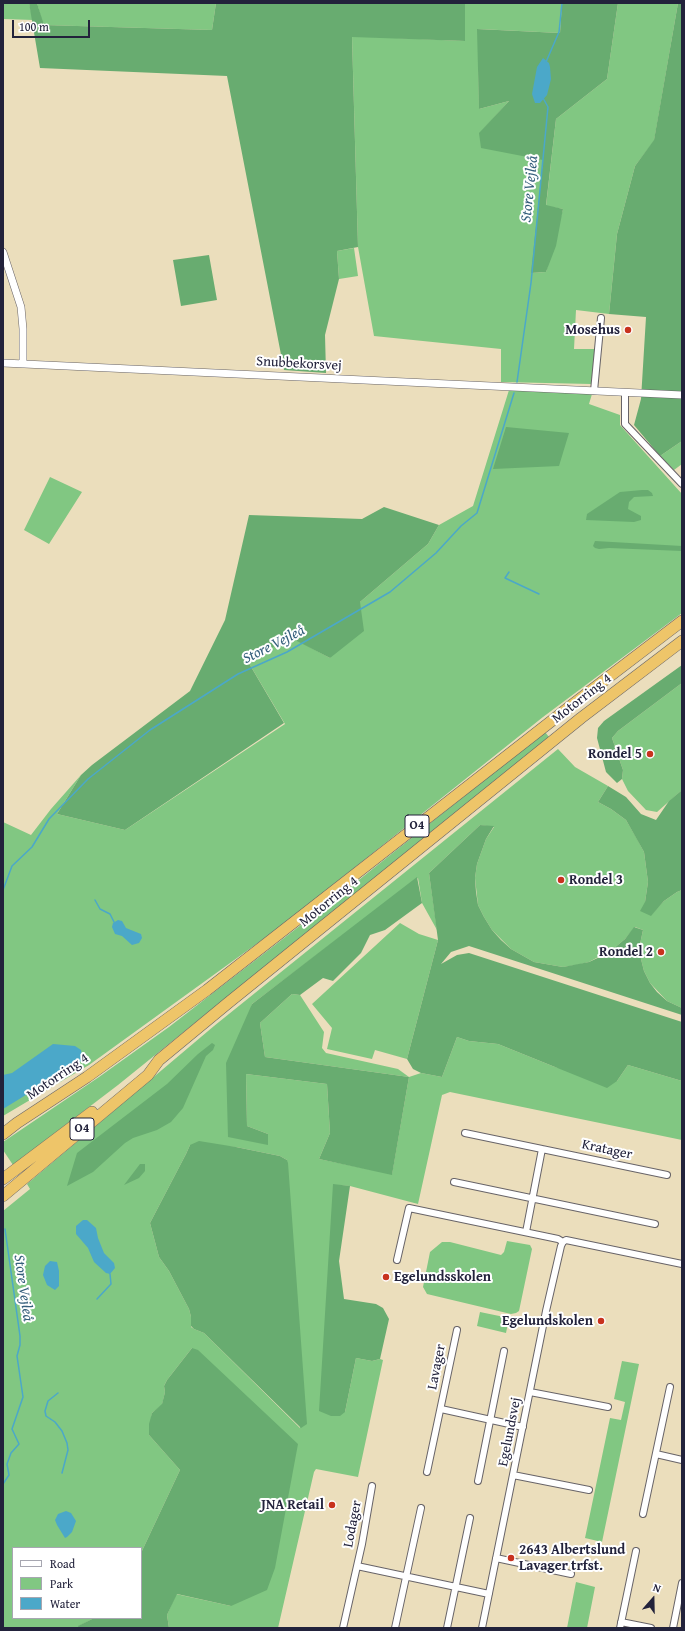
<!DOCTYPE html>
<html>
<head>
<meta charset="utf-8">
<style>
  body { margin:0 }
  #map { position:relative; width:685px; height:1631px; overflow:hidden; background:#ebdebc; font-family:"Gentium Book Plus",serif }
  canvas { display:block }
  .frame { position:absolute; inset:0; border:4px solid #22223b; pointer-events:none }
  .legend { position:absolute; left:12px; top:1547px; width:130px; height:72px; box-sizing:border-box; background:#fff; border:1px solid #a7a7b1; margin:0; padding:5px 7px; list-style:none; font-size:12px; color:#22223b }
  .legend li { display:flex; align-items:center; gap:8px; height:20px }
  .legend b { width:20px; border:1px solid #a7a7b1 }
  .north { position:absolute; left:633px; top:1579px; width:40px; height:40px; -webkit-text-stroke:3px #fff; paint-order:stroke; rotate:20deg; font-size:11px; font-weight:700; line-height:16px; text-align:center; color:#22223b }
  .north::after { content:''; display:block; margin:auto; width:14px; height:18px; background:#22223b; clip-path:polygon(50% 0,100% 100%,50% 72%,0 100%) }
  .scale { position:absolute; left:12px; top:20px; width:78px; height:18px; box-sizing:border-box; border:2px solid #22223b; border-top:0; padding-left:5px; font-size:12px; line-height:14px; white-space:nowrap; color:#22223b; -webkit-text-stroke:3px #fff; paint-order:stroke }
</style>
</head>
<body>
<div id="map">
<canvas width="685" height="1631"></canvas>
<div class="frame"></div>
<ul class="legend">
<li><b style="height:5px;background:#fff"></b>Road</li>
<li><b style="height:11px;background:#81c782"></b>Park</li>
<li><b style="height:11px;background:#4ba8c9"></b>Water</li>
</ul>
<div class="north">N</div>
<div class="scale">100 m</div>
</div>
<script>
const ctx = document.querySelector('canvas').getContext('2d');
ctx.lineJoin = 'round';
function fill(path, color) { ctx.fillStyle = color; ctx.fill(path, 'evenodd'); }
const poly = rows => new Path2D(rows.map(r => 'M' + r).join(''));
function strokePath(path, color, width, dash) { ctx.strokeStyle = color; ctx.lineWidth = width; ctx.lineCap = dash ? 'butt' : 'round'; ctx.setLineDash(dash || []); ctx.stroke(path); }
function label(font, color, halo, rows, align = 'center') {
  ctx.font = font + ' "Gentium Book Plus",serif'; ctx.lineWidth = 4; ctx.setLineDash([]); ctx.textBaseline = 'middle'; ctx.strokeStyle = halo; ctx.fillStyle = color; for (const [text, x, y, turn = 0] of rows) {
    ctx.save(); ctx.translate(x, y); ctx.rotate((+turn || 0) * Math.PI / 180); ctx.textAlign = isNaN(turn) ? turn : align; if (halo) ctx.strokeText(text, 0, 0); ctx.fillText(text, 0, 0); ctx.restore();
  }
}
const green = poly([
  [3,3,29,3,33,20,3,19],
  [37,3,216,3,212,30,43,25],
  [465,3,562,3,560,33,478,29,479,109,509,101,480,133,543,159,532,273,546,272,563,209,546,206,556,119,607,79,618,3,678,3,654,141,635,166,617,234,609,314,576,310,574,349,596,349,591,384,501,382,501,349,374,336,358,247,352,36,464,41],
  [354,248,358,276,339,279,337,251],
  [509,390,592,394,589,404,620,415,620,425,682,494,682,613,543,717,284,924,89,1065,3,1116,3,822,31,835,51,809,81,775,57,814,125,830,285,724,247,660,291,637,330,658,360,602,428,544,439,525,473,506],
  [682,441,682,464,674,470,660,456],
  [50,477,82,492,49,544,24,530],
  [682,683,682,790,657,812,646,810,628,791,622,779,623,770,612,738,618,731],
  [545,732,549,737,118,1085,13,1165,3,1150,3,1142,99,1077,169,1027,350,887],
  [558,749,575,767,608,786,598,802,611,809,626,820,637,839,644,852,648,882,645,902,651,915,664,901,677,892,682,890,682,1008,667,1001,650,983,644,971,641,959,640,944,643,930,635,927,625,939,613,949,589,962,577,965,563,967,534,962,511,949,492,930,484,917,478,905,475,878,477,864,486,839,494,827,480,825,429,873,437,930,422,903,418,878,252,1004,228,1136,268,1144,268,1134,247,1126,246,1074,327,1084,330,1133,319,1159,392,1174,409,1077,265,1057,260,1023,292,994,300,995,324,1032,322,1048,326,1053,398,1069,409,1077,421,1073,442,1077,457,1037,469,1041,498,1044,555,1067,617,1081,628,1065,682,1081,682,1140,450,1092,442,1095,418,1204,350,1186,333,1185,345,1412,356,1358,372,1361,380,1359,383,1360,358,1477,316,1469,314,1472,278,1628,169,1628,167,1615,176,1594,231,1606,192,1348,167,1380,164,1386,165,1392,162,1405,152,1413,149,1435,180,1470,141,1553,141,1548,13,1548,13,1618,94,1618,79,1626,79,1628,3,1628,3,1211,30,1189,27,1184,214,1026],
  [190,1145,236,1147,280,1156,287,1160,300,1428,204,1333,194,1329,191,1327,191,1317,189,1309,169,1271,159,1257,150,1223,186,1154],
  [400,923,419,934,438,940,407,1059,375,1050,372,1059,327,1049,332,1028,312,1004],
  [507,1241,530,1245,532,1249,519,1311,516,1313,511,1314,427,1294,423,1287,430,1252,442,1242,450,1242,501,1255,504,1252],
  [480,1312,509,1318,506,1333,477,1326],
  [622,1361,639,1364,602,1542,585,1538,610,1418,621,1420,625,1402,614,1399],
  [576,1582,595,1587,587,1628,567,1628]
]);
const forest = poly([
  [29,3,37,3,44,25,212,30,216,3,465,3,465,41,352,37,358,247,337,251,339,279,325,335,326,373,284,370,227,76,40,68],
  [562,3,618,3,607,79,556,119,546,205,563,209,556,246,546,272,531,273,543,160,481,148,479,133,509,101,479,109,477,29,560,33],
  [678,3,682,3,682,441,660,456,634,425,641,399,646,317,609,314,617,234,635,166,654,140],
  [209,255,217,300,181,306,173,260],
  [506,427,569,433,559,466,493,469],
  [642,490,648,490,652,493,653,496,634,497,629,502,628,509,641,516,641,520,634,522,586,520,587,514,620,492],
  [384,507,439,525,428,544,360,602,364,631,330,658,291,638,247,660,284,723,125,830,57,814,81,775,92,765,190,691,225,620,249,515,362,519],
  [595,541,682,546,682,551,609,548,599,549,595,548,593,546],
  [682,665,682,683,618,731,612,738,623,770,622,779,617,783,606,772,597,738,598,728,604,721],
  [608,786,626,797,641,814,656,820,669,801,682,790,682,890,677,892,664,901,651,916,640,911,645,902,648,882,644,852,626,820,611,809,598,802],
  [480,825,494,826,486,839,477,864,475,878,476,892,478,905,484,917,492,930,501,940,511,949,534,962,563,967,589,962,602,956,613,949,625,939,634,927,643,930,640,944,641,959,644,971,650,983,657,992,667,1001,682,1008,682,1015,469,946,451,952,441,964,457,955,469,953,682,1022,682,1081,628,1065,617,1081,607,1088,498,1044,469,1041,457,1037,442,1077,421,1073,413,1069,407,1059,438,940,429,873],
  [417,877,422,903,385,930,370,935,361,953,333,981,323,978,300,995,292,994,260,1023,265,1057,409,1077,392,1175,319,1159,330,1133,327,1084,246,1074,247,1126,268,1134,268,1145,228,1137,226,1063,252,1004],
  [212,1043,215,1045,213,1050,206,1056,183,1108,171,1122,157,1130,133,1138,125,1143,93,1172,67,1186,77,1153,167,1084,198,1054],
  [199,1141,236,1147,280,1156,287,1160,288,1163,307,1424,301,1428,204,1333,194,1329,191,1326,191,1317,189,1309,169,1271,159,1257,150,1223,186,1154,190,1145],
  [140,1164,145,1164,145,1171,139,1178,124,1185],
  [333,1184,350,1186,339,1261,344,1299,376,1304,383,1308,389,1319,380,1359,372,1361,356,1358,345,1412,340,1416,331,1416,319,1411],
  [192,1348,198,1350,298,1444,275,1568,267,1590,231,1606,177,1594,167,1615,169,1628,79,1628,78,1626,94,1618,141,1618,141,1553,180,1470,149,1435,149,1424,152,1413,162,1404,165,1392,164,1386,167,1380]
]);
const water = poly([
  [543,58,549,63,550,67,551,79,547,95,540,103,535,103,532,94,537,67],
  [118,920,122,921,126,928,141,934,142,938,139,943,132,945,122,936,115,934,112,927,113,923],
  [53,1044,75,1046,81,1050,83,1060,3,1109,3,1075,12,1073],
  [83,1220,87,1220,96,1228,98,1238,104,1253,114,1263,115,1268,110,1274,106,1273,94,1262,88,1248,76,1234,76,1226],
  [50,1261,57,1262,59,1271,59,1286,55,1290,47,1285,43,1275,45,1266],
  [66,1511,71,1513,76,1521,72,1532,67,1537,65,1538,57,1525,55,1520,58,1514]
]);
const stream = poly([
  [546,62,559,32,562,3],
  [517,382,531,283,548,107,543,98],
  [509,572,505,578,539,594],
  [3,890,12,866,32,847,49,819,88,779,150,730,238,674,287,652,390,592,436,553,461,526,477,513,514,393],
  [95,900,100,909,110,914,114,922],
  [97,1299,111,1284,110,1274],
  [58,1393,48,1401,45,1411,46,1416,55,1422,62,1431,67,1443,68,1450,62,1473],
  [3,1484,9,1475,7,1464,11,1453,19,1444,12,1429,23,1397,17,1356,20,1345,20,1336,5,1229]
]);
const minor = poly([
  [594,391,601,318],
  [625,393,625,424,682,484],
  [465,1133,667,1175],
  [454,1182,655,1224],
  [526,1232,542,1149],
  [397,1260,409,1208,558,1239,563,1242,566,1240,682,1264],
  [530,1392,608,1407],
  [441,1409,523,1427],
  [656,1454,682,1460],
  [427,1472,457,1330],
  [513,1475,589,1490],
  [478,1481,504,1351],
  [643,1514,670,1387],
  [496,1558,571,1574],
  [357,1566,489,1594],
  [621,1622,651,1628],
  [343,1628,362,1544,372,1486],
  [395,1628,421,1508],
  [447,1628,470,1518],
  [482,1628,546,1311,561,1246,563,1242],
  [620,1628,636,1551],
  [673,1628,682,1583]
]);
const tertiary = poly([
  [3,252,21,307,23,329,23,364],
  [3,363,682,395]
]);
const motorway = poly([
  [3,1134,17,1123,87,1077,207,990,572,705,682,621],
  [3,1179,92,1112],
  [3,1196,148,1075,159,1060,228,1003,581,718,682,641]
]);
const markers = [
  [628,330,4,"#c8321e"],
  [650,754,4,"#c8321e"],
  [561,880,4,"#c8321e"],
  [661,952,4,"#c8321e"],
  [386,1277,4,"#c8321e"],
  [601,1321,4,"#c8321e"],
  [332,1505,4,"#c8321e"],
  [511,1558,4,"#c8321e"]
];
const shields = [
  [417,826,24],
  [82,1129,24]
];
const shieldNames = [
  ["O4",417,826],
  ["O4",82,1129]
];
const poiNames = [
  ["Mosehus",620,330],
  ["Rondel 5",642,754],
  ["Rondel 3",569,880,"left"],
  ["Rondel 2",653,952],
  ["Egelundsskolen",394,1277,"left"],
  ["Egelundskolen",593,1321],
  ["JNA Retail",324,1505],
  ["2643 Albertslund",519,1550,"left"],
  ["Lavager trfst.",519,1566,"left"]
];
const streetNames = [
  ["Snubbekorsvej",299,364,3],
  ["Motorring 4",582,699,-38],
  ["Motorring 4",329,902,-39],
  ["Motorring 4",58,1077,-34],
  ["Kratager",607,1150,12],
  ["Lavager",437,1367,-79],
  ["Egelundsvej",510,1432,-79],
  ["Lodager",353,1524,-79]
];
const waterNames = [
  ["Store Vejleå",530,189,-84],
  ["Store Vejleå",274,645,-27],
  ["Store Vejleå",23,1288,82]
];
fill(green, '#81c782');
fill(forest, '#68ac70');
fill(water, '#4ba8c9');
strokePath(stream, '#4ba8c9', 1.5);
strokePath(minor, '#686468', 8);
strokePath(tertiary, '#686468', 8);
strokePath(motorway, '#686468', 12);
strokePath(minor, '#fff', 6);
strokePath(tertiary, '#fff', 7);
strokePath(motorway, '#eec569', 11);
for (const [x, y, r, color] of markers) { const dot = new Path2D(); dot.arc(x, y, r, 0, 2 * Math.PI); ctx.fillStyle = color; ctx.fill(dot); strokePath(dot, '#fff', 1.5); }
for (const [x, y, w] of shields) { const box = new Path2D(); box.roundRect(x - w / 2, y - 11, w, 22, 3); ctx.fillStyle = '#fff'; ctx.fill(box); strokePath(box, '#22223b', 1); }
label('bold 13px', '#22223b', null, shieldNames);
label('bold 14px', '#22223b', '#fff', poiNames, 'right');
label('14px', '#22223b', '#fff', streetNames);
label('italic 15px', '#345e7b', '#fff', waterNames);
</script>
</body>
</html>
